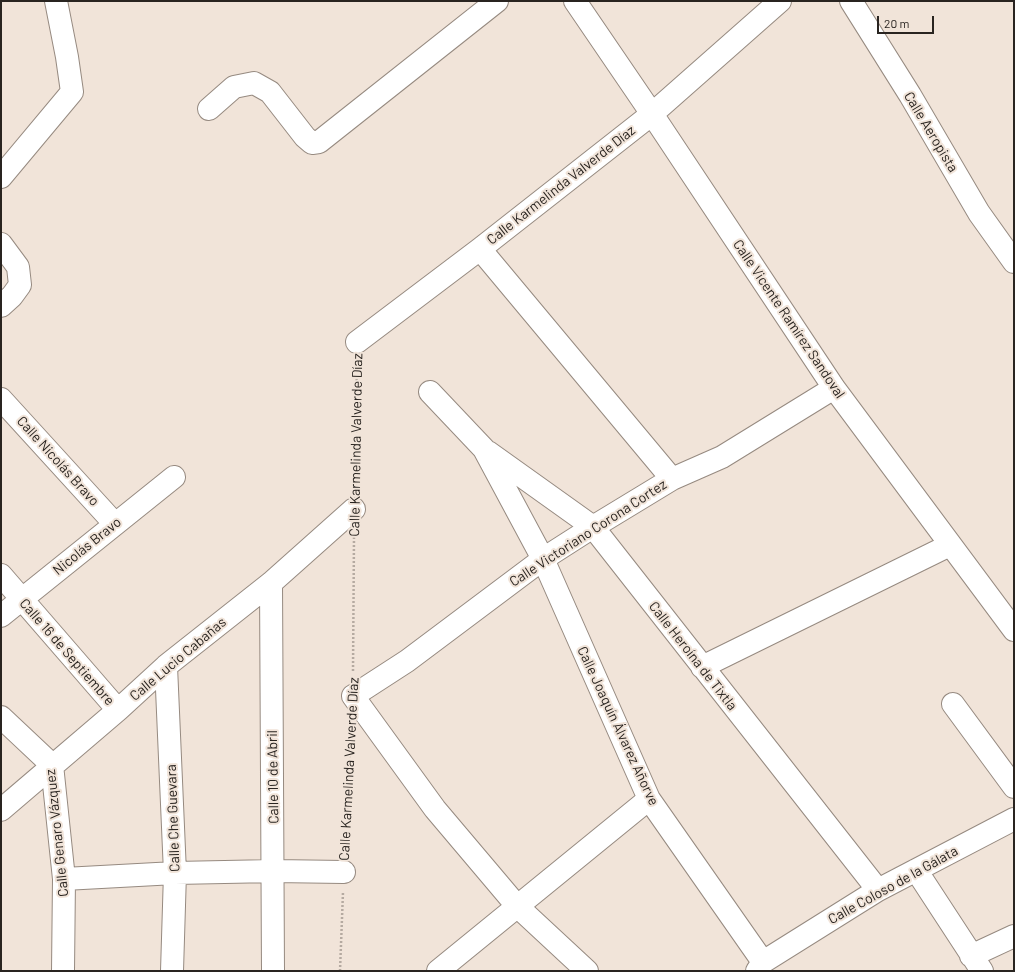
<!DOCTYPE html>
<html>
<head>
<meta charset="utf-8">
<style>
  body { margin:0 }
  #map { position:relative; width:1015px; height:972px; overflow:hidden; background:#f1e4d9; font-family:Barlow,sans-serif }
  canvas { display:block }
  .frame { position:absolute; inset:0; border:2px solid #292420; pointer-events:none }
  .scale { position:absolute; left:877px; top:16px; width:57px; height:18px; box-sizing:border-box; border:2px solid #292420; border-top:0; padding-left:5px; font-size:12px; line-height:14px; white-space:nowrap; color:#292420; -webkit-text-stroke:3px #f1e4d9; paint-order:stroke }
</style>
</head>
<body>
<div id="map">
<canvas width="1015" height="972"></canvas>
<div class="frame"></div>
<div class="scale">20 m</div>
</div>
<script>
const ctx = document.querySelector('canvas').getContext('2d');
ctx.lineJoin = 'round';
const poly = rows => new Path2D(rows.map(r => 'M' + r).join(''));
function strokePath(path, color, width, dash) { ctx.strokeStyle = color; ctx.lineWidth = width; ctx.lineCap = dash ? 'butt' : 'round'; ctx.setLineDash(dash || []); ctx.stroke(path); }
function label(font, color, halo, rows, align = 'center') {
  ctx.font = font + ' Barlow,sans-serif'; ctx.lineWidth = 4; ctx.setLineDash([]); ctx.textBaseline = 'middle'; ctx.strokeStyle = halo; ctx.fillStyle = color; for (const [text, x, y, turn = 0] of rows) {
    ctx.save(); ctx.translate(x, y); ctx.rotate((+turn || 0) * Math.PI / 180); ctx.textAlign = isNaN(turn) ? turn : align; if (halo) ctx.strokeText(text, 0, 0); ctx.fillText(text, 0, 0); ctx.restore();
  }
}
const path = poly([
  [355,489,357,362],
  [353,671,354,536],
  [345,853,351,730],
  [340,971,343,892]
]);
const minor = poly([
  [575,1,652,114,834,388,1014,630],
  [851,1,910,95,979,213,1014,262],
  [209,109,234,87,254,83,270,92,305,137,312,143,319,142,497,1],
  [1,177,72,92,67,57,56,1],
  [1,244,18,267,20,285,12,296,1,306],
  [480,249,672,479],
  [357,342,480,249,652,114,780,1],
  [430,392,484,449,543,559,649,799,763,962],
  [1,399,115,524],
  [488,452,593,527,878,890],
  [1,575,118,710],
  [271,583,273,971],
  [1,616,174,477],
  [166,666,175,873,172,971],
  [702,667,950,545],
  [953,704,1014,787],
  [1,717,52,765,64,879,63,971],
  [1,810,118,710,166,666,271,583,354,509],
  [916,870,982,971],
  [64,879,175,873,274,871,344,872],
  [971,956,1014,936],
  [438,971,649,799],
  [587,971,517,906,435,809,353,696,407,661,543,559,593,527,672,479,722,457,834,388],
  [757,971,763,962,878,890,1014,819]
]);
const streetNames = [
  ["Calle Aeropista",931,132,59],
  ["Calle Karmelinda Valverde Díaz",561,185,-38],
  ["Calle Vicente Ramírez Sandoval",789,319,56],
  ["Calle Karmelinda Valverde Díaz",356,445,-89],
  ["Calle Nicolás Bravo",58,461,48],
  ["Calle Victoriano Corona Cortez",588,533,-33],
  ["Nicolás Bravo",87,546,-39],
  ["Calle 16 de Septiembre",67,652,49],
  ["Calle Heroína de Tixtla",693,656,52],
  ["Calle Lucio Cabañas",178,659,-40],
  ["Calle Joaquín Álvarez Añorve",618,726,65],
  ["Calle Karmelinda Valverde Díaz",349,769,-87],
  ["Calle 10 de Abril",273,777,-91],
  ["Calle Che Guevara",173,818,-92],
  ["Calle Genaro Vázquez",57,833,-96],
  ["Calle Coloso de la Gálata",893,885,-29]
];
strokePath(minor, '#968a80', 24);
strokePath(path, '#b5aaa1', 2.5, [2, 2]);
strokePath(minor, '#fff', 22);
label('14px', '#292420', '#f1e4d9', streetNames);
</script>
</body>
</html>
